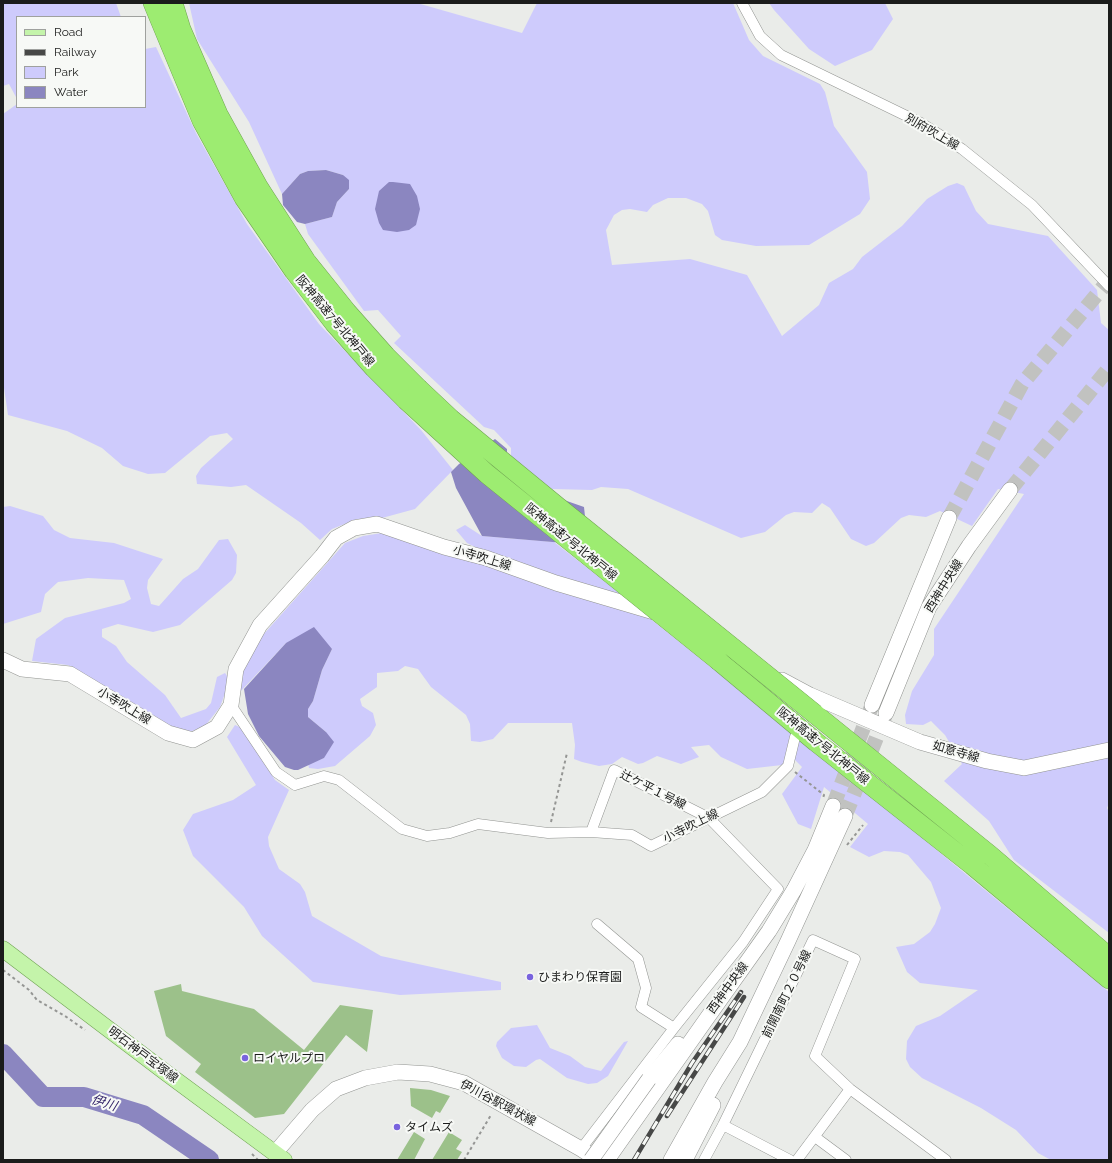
<!DOCTYPE html>
<html>
<head>
<meta charset="utf-8">
<style>
  body { margin:0 }
  #map { position:relative; width:1112px; height:1163px; overflow:hidden; background:#eaece9; font-family:Raleway,sans-serif }
  canvas { display:block }
  .frame { position:absolute; inset:0; border:4px solid #1b1c1b; pointer-events:none }
  .legend { position:absolute; left:16px; top:16px; width:130px; height:92px; box-sizing:border-box; background:#f7f9f6; border:1px solid #9fa19e; margin:0; padding:5px 7px; list-style:none; font-size:12px; color:#1b1c1b }
  .legend li { display:flex; align-items:center; gap:8px; height:20px }
  .legend b { width:20px; border:1px solid #9fa19e }
</style>
</head>
<body>
<div id="map">
<canvas width="1112" height="1163"></canvas>
<div class="frame"></div>
<ul class="legend">
<li><b style="height:5px;background:#c4f4aa"></b>Road</li>
<li><b style="height:5px;background:#474847"></b>Railway</li>
<li><b style="height:11px;background:#cecbfc"></b>Park</li>
<li><b style="height:11px;background:#8b86c0"></b>Water</li>
</ul>
</div>
<script>
const ctx = document.querySelector('canvas').getContext('2d');
ctx.lineJoin = 'round';
function fill(path, color) { ctx.fillStyle = color; ctx.fill(path, 'evenodd'); }
const poly = rows => new Path2D(rows.map(r => 'M' + r).join(''));
function strokePath(path, color, width, dash) { ctx.strokeStyle = color; ctx.lineWidth = width; ctx.lineCap = dash ? 'butt' : 'round'; ctx.setLineDash(dash || []); ctx.stroke(path); }
function label(font, color, halo, rows, align = 'center') {
  ctx.font = font + ' Raleway,"Noto Sans JP",sans-serif'; ctx.lineWidth = 4; ctx.setLineDash([]); ctx.textBaseline = 'middle'; ctx.strokeStyle = halo; ctx.fillStyle = color; for (const [text, x, y, turn = 0] of rows) {
    ctx.save(); ctx.translate(x, y); ctx.rotate((+turn || 0) * Math.PI / 180); ctx.textAlign = isNaN(turn) ? turn : align; if (halo) ctx.strokeText(text, 0, 0); ctx.fillText(text, 0, 0); ctx.restore();
  }
}
const green = poly([
  [3,3,116,3,121,17,17,17,17,99,9,84,3,86],
  [189,3,417,3,522,33,537,3,733,3,749,40,763,56,820,84,825,92,834,126,867,172,870,199,860,214,809,245,756,246,722,240,715,235,708,211,702,204,686,198,668,198,653,205,647,212,630,209,622,210,614,215,606,230,612,265,690,259,747,275,782,336,819,305,829,283,853,269,862,257,902,226,927,199,948,186,957,183,964,186,976,211,988,224,1048,236,1097,290,1101,323,1109,330,1109,803,1107,808,1109,812,1109,933,1014,860,989,821,944,781,962,764,945,735,931,721,923,725,906,724,905,715,912,691,934,655,934,629,1024,494,998,489,972,526,940,511,926,517,909,515,901,518,874,543,866,546,851,539,830,508,822,503,812,513,794,512,786,515,765,532,741,538,628,489,601,487,592,490,552,489,511,456,511,448,494,430,484,427,394,343,401,336,378,310,364,311,308,234,305,224,332,217,337,202,349,189,343,175,326,170,308,171,300,174,282,194,249,122,197,39],
  [769,3,885,3,893,19,872,50,835,66,809,49,774,10],
  [156,47,196,133,247,224,319,324,421,430,453,470,415,509,382,518,357,519,332,529,320,540,301,523,246,485,231,487,197,484,196,476,201,468,233,439,227,433,210,436,165,473,148,474,123,466,102,448,67,431,8,415,3,381,3,114,17,104,17,107,145,107,145,49],
  [10,506,43,516,54,530,70,538,114,543,163,559,148,580,147,588,151,604,159,606,183,579,198,569,219,540,228,539,237,555,236,573,232,580,180,625,153,632,118,624,102,629,102,637,116,646,127,662,165,695,181,718,206,709,211,703,217,677,225,673,230,680,220,707,205,726,187,733,170,731,68,665,32,661,36,639,65,618,124,603,131,599,124,580,88,578,58,582,45,594,41,612,3,624,3,507],
  [465,525,482,536,554,542,622,595,499,559,467,543,456,530],
  [382,533,643,613,831,763,1109,992,1109,1160,1051,1160,1038,1153,1016,1130,981,1108,922,1078,910,1067,906,1059,907,1041,916,1026,940,1016,978,990,920,983,907,972,896,947,914,944,930,932,935,924,941,908,931,882,908,855,900,852,884,851,869,857,850,847,868,824,824,787,811,829,798,824,782,794,802,767,794,759,782,765,747,769,721,757,709,745,691,747,699,757,681,764,657,756,643,763,638,764,622,757,612,764,599,766,582,762,574,759,575,745,572,723,508,723,493,739,480,742,471,741,470,724,466,715,431,687,418,669,405,666,398,671,377,673,377,687,360,699,362,706,373,713,376,725,370,736,335,766,318,769,309,768,308,764,324,758,326,732,308,717,308,709,313,701,322,670,332,649,286,643,239,693,244,666,263,635,345,543,363,536],
  [235,725,242,728,275,780,289,790,268,837,269,846,279,869,300,884,305,892,312,916,381,956,501,982,501,990,400,995,313,982,262,936,244,907,193,856,183,830,193,814,233,800,256,785,227,737],
  [537,1025,550,1048,570,1056,585,1067,601,1071,624,1042,628,1041,608,1076,597,1083,588,1084,567,1078,540,1059,536,1060,526,1067,514,1066,502,1058,496,1046,497,1042,511,1028]
]);
const water = poly([
  [326,170,343,175,349,180,349,189,337,202,332,217,305,224,297,222,283,205,282,194,300,174,308,171],
  [389,182,393,182,410,184,417,196,420,209,416,225,409,230,397,232,383,230,379,223,375,209,379,191],
  [495,439,507,449,507,465,544,493,584,507,588,545,482,536,456,488,451,472,459,464],
  [314,627,332,649,322,670,313,701,308,709,308,717,326,732,334,742,324,758,298,770,294,770,285,767,259,736,248,714,244,689,286,643]
]);
const river = poly([
  [3,1054,43,1097,84,1097,143,1115,209,1160]
]);
const building = poly([
  [181,984,182,991,254,1009,304,1050,340,1005,373,1010,367,1052,346,1035,284,1114,255,1118,195,1072,201,1064,166,1036,154,991],
  [410,1088,431,1090,450,1096,440,1113,436,1111,432,1118,411,1106],
  [414,1132,425,1139,414,1160,397,1160],
  [449,1132,462,1140,456,1149,462,1152,457,1160,432,1160]
]);
const secondaryTunnel = poly([
  [1010,490,1109,368],
  [949,518,1022,384,1109,280],
  [833,806,871,708],
  [845,816,886,714]
]);
const path = poly([
  [795,772,824,795,823,798],
  [551,822,567,753],
  [847,845,863,825],
  [3,970,29,990,37,1000,65,1016,85,1030],
  [252,1154,258,1160],
  [464,1160,491,1115]
]);
const street = poly([
  [742,3,760,36,781,55,921,123,962,149,1032,205,1109,286],
  [231,705,276,772,295,785,324,776,339,780,402,829,427,836,450,833,478,824,548,833,591,832,632,835,651,846,762,792,788,766,795,737],
  [597,924,638,959,646,988,641,1007,674,1028],
  [723,1125,790,1160],
  [815,1137,846,1160],
  [581,1149,674,1028,743,942,778,889,709,818,614,770,591,832],
  [704,1160,723,1125,813,940,855,959,815,1056,850,1089,946,1160],
  [797,1160,850,1089]
]);
const secondary = poly([
  [3,660,22,669,70,674,168,733,193,740,217,727,231,705,236,669,260,625,322,556,336,538,354,528,377,524,444,547,486,558,556,583,654,612],
  [782,680,810,695,920,742,987,761,1024,768,1109,750],
  [872,705,949,518],
  [886,713,929,607,969,546,1010,490],
  [649,1079,678,1044],
  [275,1153,312,1110,336,1089,365,1078,398,1072,430,1074,464,1083,581,1149,598,1160],
  [607,1160,705,1021,769,931,794,890,815,850,833,806],
  [671,1160,715,1082,740,1042,788,941,845,816],
  [685,1160,713,1105]
]);
const primary = poly([
  [3,949,165,1072,284,1160]
]);
const highway = poly([
  [153,3,202,121,244,198,294,271,334,323,374,368,406,400],
  [173,3,181,29,218,114,259,188,306,261,347,312,386,356,418,388],
  [719,661,816,742,972,865,1109,979],
  [815,714,991,856,1109,957]
]);
const rail = poly([
  [667,1116,744,997],
  [634,1160,692,1063,741,992]
]);
const secondaryBridge = poly([
  [591,1160,649,1079]
]);
const highwayBridge = poly([
  [418,388,451,419,557,506,815,714],
  [406,400,487,474,719,661]
]);
const markers = [
  [530,977,4,"#7963de"],
  [245,1058,4,"#7963de"],
  [397,1127,4,"#7963de"]
];
const streetNames = [
  ["別府吹上線",932,132,30],
  ["阪神高速7号北神戸線",335,321,50],
  ["阪神高速7号北神戸線",571,542,39],
  ["小寺吹上線",482,558,17],
  ["西神中央線",944,586,-58],
  ["小寺吹上線",124,706,31],
  ["阪神高速7号北神戸線",823,746,39],
  ["如意寺線",956,752,16],
  ["辻ケ平１号線",653,790,27],
  ["小寺吹上線",691,826,-26],
  ["西神中央線",728,988,-54],
  ["前開南町２０号線",787,994,-64],
  ["明石神戸宝塚線",143,1055,37],
  ["伊川谷駅環状線",498,1103,28]
];
const poiNames = [
  ["ひまわり保育園",538,977],
  ["ロイヤルプロ",253,1058],
  ["タイムズ",405,1127]
];
const waterNames = [
  ["伊川",104,1103,18]
];
fill(green, '#cecbfc');
fill(water, '#8b86c0');
strokePath(river, '#8b86c0', 20);
fill(building, '#9cc18a');
strokePath(secondaryTunnel, '#c1c2c0', 15, [15, 8]);
strokePath(street, '#929491', 11);
strokePath(secondary, '#929491', 16);
strokePath(primary, '#70a353', 17);
strokePath(highway, '#70a353', 20);
strokePath(path, '#959694', 2, [3, 3]);
strokePath(street, '#fff', 10);
strokePath(secondary, '#fff', 15);
strokePath(primary, '#c4f4aa', 16);
strokePath(highway, '#9dec71', 19);
strokePath(rail, '#474847', 4.5);
strokePath(rail, '#f7f9f6', 3, [9]);
strokePath(secondaryBridge, '#929491', 16, []);
strokePath(highwayBridge, '#70a353', 20, []);
strokePath(secondaryBridge, '#fff', 15);
strokePath(highwayBridge, '#9dec71', 19);
for (const [x, y, r, color] of markers) { const dot = new Path2D(); dot.arc(x, y, r, 0, 2 * Math.PI); ctx.fillStyle = color; ctx.fill(dot); strokePath(dot, '#f7f9f6', 1.5); }
label('12px', '#1b1c1b', '#f7f9f6', streetNames);
label('12px', '#1b1c1b', '#f7f9f6', poiNames, 'left');
label('italic 13px', '#312268', '#f7f9f6', waterNames);
</script>
</body>
</html>
